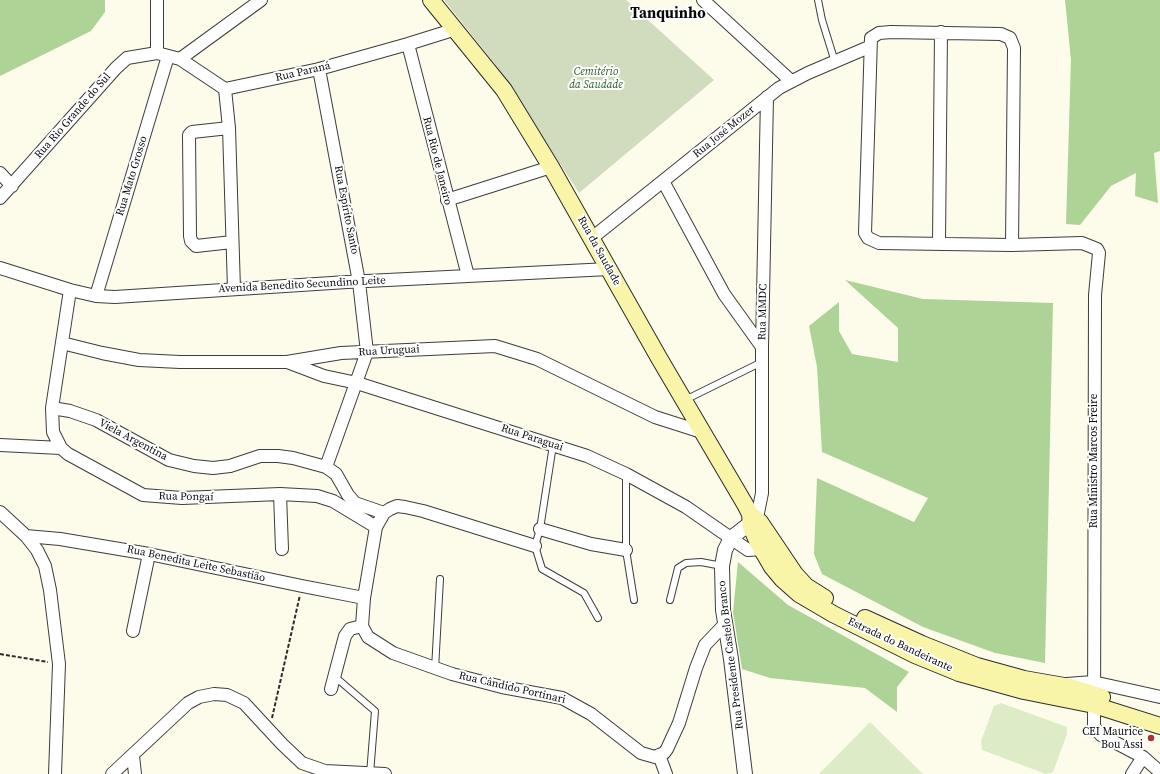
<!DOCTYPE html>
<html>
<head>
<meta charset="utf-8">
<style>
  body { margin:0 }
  canvas { display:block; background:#fdfbe9 }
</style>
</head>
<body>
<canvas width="1160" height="774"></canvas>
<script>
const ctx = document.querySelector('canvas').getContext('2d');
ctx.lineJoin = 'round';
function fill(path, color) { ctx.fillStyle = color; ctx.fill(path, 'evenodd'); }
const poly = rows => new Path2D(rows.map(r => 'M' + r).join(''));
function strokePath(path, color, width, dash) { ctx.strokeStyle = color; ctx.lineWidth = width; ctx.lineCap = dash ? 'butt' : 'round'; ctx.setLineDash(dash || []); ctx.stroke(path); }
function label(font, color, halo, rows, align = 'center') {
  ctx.font = font + ' "Source Serif 4",serif'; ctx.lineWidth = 4; ctx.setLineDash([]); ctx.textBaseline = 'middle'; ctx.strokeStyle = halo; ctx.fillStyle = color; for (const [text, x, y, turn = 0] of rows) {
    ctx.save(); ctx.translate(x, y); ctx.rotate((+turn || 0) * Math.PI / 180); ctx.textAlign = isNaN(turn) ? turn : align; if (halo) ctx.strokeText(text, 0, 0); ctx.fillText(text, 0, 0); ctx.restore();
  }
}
const forest = poly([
  [0,0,105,0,105,12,91,31,0,76],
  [1065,0,1160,0,1160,151,1154,153,1158,203,1135,196,1136,173,1111,186,1080,225,1066,224,1071,60],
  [845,280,923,299,1053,303,1045,663,995,653,923,627,822,574,814,554,817,478,914,522,928,498,822,452,817,367,809,326,839,302,839,331,852,354,898,362,898,328],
  [738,562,788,605,909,672,897,687,897,712,865,688,770,678,742,669,733,612]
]);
const cemetery = poly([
  [444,0,626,0,714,80,579,193,495,64]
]);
const pitch = poly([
  [1001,703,1067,727,1067,734,1053,772,1046,774,982,750,981,741,994,706],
  [870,722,923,774,819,774]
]);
const path = poly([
  [0,654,48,662],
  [272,718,300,595]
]);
const service = poly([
  [818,0,822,20,835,62],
  [685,400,762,362],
  [553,445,540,529,535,546,542,569,584,593,598,618],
  [626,474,626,550,634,600],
  [670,600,678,568,686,563,701,562,722,566],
  [435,669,440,579],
  [334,676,375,711,370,774]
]);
const minor = poly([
  [703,0,791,81],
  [408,44,468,276],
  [157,53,157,0],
  [180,59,261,0],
  [319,69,359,282,367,352,326,467],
  [225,89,229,128,234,289],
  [229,128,192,132,189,135,190,236,191,241,196,246,232,242],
  [0,173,12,186],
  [663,181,724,294,762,347],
  [0,198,116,68,127,58,157,53,180,59,225,89,319,69,408,44,456,29],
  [447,200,551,167],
  [592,238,779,88,808,73,869,47],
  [939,243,941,32],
  [1012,245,1014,48,1010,38,1001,34,891,32,879,33,871,38,865,233,868,238,879,243,1012,245,1082,243,1097,249,1099,253,1095,295,1094,727,1101,735,1143,757,1160,772],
  [0,268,70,290,96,296,115,297,347,282,609,269],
  [96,296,168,56],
  [62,343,102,353,139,360,180,362,287,362,341,353,495,346,537,359,655,417,702,432],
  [287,362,324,376,357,383,587,456,626,474,686,507,748,550,762,549],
  [52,408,70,411,96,420,169,460,194,466,213,468,230,466,260,456,278,456,293,458,326,467,336,474,348,495,355,503,384,513],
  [0,445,61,448,68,454,143,495,182,498,280,494,317,496,333,501,376,527],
  [61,448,53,432,52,408,70,290],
  [280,494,282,549],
  [0,512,26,536,37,550,45,566,50,590,59,664,55,774],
  [757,518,762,493,762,347,767,97],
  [540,529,591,544,626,550],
  [26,536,60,539,149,554,302,586,364,598],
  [535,546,423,511,405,507,397,506,390,509,384,513,376,527,364,598,362,626,368,637,393,653,452,674,502,687,562,698,591,714,641,753,655,757,664,753,667,749,679,723,696,668,705,645,726,623],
  [133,631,149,554],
  [1067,684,1093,682,1160,697],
  [331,689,345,636,350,629,362,626],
  [659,755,666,774],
  [133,756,135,774],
  [112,774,188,703,199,697,214,694,227,695,244,703,282,744,302,763,325,771,385,774],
  [1132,774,1143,757]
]);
const tertiary = poly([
  [745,774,731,659,723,610,722,566,725,550,731,538,757,518]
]);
const secondary = poly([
  [431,0,504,90,551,167,659,358,746,506,750,514,751,527,758,543,772,567,782,579,799,594,833,614,915,655,959,673,1024,691,1094,705,1160,726],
  [750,514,760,522,795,574,806,586,825,598],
  [865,618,922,644,977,666,1024,679,1070,687,1102,697]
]);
const markers = [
  [1151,738,4,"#ae312e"]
];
const streetNames = [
  ["Rua Paraná",303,72,-13],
  ["Rua Rio Grande do Sul",73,116,-49],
  ["Rua José Mozer",724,132,-39],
  ["Rua Rio de Janeiro",437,161,76],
  ["Rua Mato Grosso",132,176,-73],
  ["Rua Espírito Santo",346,210,79],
  ["Rua da Saudade",599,251,61],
  ["Avenida Benedito Secundino Leite",302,285,-3],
  ["Rua MMDC",763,312,-89],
  ["Rua Uruguai",389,351,-3],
  ["Rua Paraguai",532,438,18],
  ["Viela Argentina",133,440,28],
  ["Rua Ministro Marcos Freire",1094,461,-90],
  ["Rua Pongaí",186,497,1],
  ["Rua Benedita Leite Sebastião",196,564,12],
  ["Estrada do Bandeirante",900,645,25],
  ["Rua Presidente Castelo Branco",731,655,-97],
  ["Rua Cândido Portinari",512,688,13]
];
const parkNames = [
  ["Cemitério",596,72],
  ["da Saudade",596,85]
];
const poiNames = [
  ["CEI Maurice",1143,732],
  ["Bou Assi",1143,745]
];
const districtNames = [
  ["Tanquinho",668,14]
];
fill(forest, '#aed397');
fill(cemetery, '#d0dcbd');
fill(pitch, '#ddecc7');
strokePath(service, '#3d3d3d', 8);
strokePath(minor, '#3d3d3d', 14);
strokePath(tertiary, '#3d3d3d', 16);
strokePath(secondary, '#2c2c2c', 18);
strokePath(path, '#2c2c2c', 2, [4, 2]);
strokePath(service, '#fff', 6);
strokePath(minor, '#fff', 12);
strokePath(tertiary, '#fff', 14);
strokePath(secondary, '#f9f5a8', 16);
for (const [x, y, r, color] of markers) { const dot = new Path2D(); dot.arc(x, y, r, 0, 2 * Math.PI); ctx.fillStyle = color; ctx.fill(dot); strokePath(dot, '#fff', 1.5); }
label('11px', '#0a0a0a', '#fff', streetNames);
label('italic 11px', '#295b21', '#fff', parkNames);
label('11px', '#0a0a0a', '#fff', poiNames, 'right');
label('bold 15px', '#0a0a0a', '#fff', districtNames);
</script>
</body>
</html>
